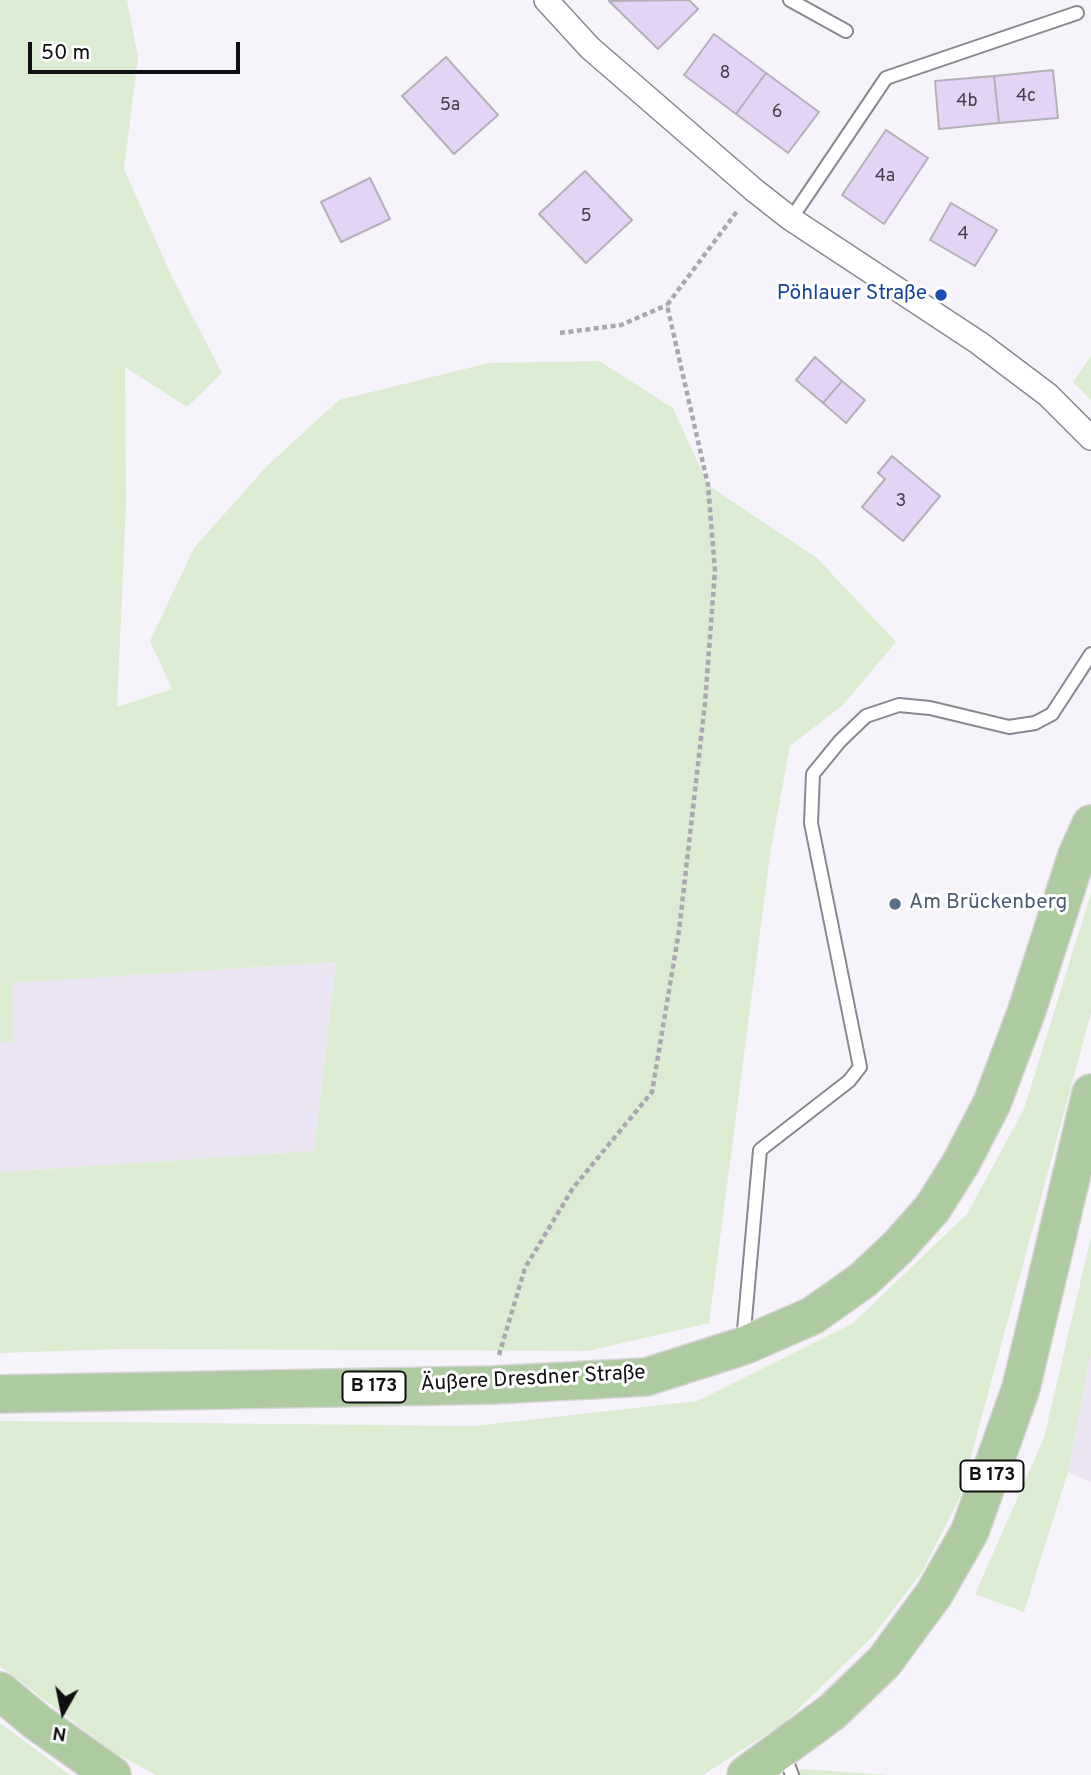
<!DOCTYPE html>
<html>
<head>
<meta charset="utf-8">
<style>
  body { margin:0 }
  #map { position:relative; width:1091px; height:1775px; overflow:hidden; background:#f6f3fb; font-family:Overpass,sans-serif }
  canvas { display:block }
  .north { position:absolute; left:28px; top:1677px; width:70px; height:70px; -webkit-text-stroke:5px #fff; paint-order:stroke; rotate:189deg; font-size:19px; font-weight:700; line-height:28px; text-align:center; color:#100f11 }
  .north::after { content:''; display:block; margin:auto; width:24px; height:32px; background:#100f11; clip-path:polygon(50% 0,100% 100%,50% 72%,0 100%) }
  .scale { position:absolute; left:28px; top:42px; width:212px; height:32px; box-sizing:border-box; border:4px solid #100f11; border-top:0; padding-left:9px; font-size:21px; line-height:24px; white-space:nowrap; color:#100f11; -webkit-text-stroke:5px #fff; paint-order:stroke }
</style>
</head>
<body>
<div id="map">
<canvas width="1091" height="1775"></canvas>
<div class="north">N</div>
<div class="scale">50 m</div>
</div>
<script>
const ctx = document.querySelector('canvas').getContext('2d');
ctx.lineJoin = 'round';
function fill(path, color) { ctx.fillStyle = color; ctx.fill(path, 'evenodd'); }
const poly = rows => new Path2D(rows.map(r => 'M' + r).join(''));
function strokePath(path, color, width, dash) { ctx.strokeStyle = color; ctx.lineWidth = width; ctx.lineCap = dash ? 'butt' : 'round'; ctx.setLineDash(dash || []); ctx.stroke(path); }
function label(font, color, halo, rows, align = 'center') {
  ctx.font = font + ' Overpass,sans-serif'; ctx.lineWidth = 6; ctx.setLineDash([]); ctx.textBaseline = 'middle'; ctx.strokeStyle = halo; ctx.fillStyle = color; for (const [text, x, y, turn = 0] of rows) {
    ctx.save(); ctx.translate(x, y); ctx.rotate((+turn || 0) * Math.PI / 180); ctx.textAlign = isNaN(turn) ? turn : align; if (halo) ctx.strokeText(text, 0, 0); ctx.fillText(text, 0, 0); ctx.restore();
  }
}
const built = poly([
  [336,962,314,1151,0,1172,0,1042,13,1042,11,983],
  [1091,1352,1091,1482,1068,1472]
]);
const green = poly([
  [0,0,127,0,138,58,124,169,171,275,222,373,187,407,125,367,126,504,117,707,172,689,150,641,194,548,267,466,339,400,489,363,599,361,673,408,708,485,817,558,896,642,843,705,790,746,771,848,709,1323,588,1351,124,1349,0,1353,0,1172,314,1151,336,962,12,983,13,1042,0,1042],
  [1091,356,1091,400,1073,382],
  [1091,893,1091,1013,960,1497,922,1572,873,1636,784,1723,703,1775,156,1775,112,1751,0,1666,0,1421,474,1426,697,1401,853,1323,967,1214,1024,1109],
  [1091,1237,1091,1352,1068,1472,1024,1612,975,1594,1044,1438],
  [0,1723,70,1775,0,1775],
  [802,1769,889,1775,794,1775]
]);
const building = poly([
  [689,0,698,9,658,49,609,1,689,0],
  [714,34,766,73,736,114,684,75,714,34],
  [446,57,498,115,454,154,402,96,446,57],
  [1053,70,1058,118,999,123,994,76,1053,70],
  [766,73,819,112,788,153,736,114,766,73],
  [994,76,999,123,939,129,935,81,994,76],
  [886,130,928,158,884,224,842,195,886,130],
  [585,171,632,220,586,263,539,214,585,171],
  [370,178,390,219,341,242,321,202,370,178],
  [951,203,997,230,975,266,930,240,951,203],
  [815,357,842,381,823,403,796,380,815,357],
  [842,381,865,400,846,423,823,403,842,381],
  [892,456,940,496,903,541,862,507,885,479,878,473,892,456]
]);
const path = poly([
  [560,333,621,325,667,305],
  [499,1355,525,1268,573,1188,652,1092,679,931,705,703,715,571,708,485,667,305,738,210]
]);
const lane = poly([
  [790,0,846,31],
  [791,219,886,78,1077,13],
  [743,1342,760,1150,849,1081,860,1067,811,823,813,774,840,741,866,716,899,705,930,708,1009,727,1035,723,1052,714,1091,654],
  [783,1751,792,1775]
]);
const street = poly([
  [546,0,590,48,754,190,791,219,979,343,1048,395,1091,438]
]);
const primary = poly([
  [0,1394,492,1385,646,1377,743,1346,812,1316,863,1280,898,1247,932,1209,961,1163,992,1103,1026,1013,1077,855,1091,824],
  [0,1691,37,1722,112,1775],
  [746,1775,832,1712,884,1662,934,1594,970,1531,1021,1388,1091,1093]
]);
const markers = [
  [941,295,7,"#1a4fb4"],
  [895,904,7,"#5c6f8a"]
];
const numberNames = [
  ["8",725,74],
  ["4c",1026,97],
  ["4b",967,102],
  ["5a",450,106],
  ["6",777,113],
  ["4a",885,177],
  ["5",586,217],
  ["4",963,235],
  ["3",901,502]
];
const shields = [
  [374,1387,63],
  [992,1476,63]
];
const shieldNames = [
  ["B 173",374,1387],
  ["B 173",992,1476]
];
const transitNames = [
  ["Pöhlauer Straße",927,295]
];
const serviceNames = [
  ["Am Brückenberg",909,904]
];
const streetNames = [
  ["Äußere Dresdner Straße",533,1380,-3]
];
fill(built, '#ebe4f3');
fill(green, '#dbecd2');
fill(building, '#e3d3f4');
strokePath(building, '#b3b0b7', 2);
strokePath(lane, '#8b878e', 16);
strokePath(street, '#8b878e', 26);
strokePath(primary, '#d4d4d4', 40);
strokePath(path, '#aaa8ae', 4.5, [5, 3.5]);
strokePath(lane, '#fff', 12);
strokePath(street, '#fff', 23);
strokePath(primary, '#aecaa1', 37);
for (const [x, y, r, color] of markers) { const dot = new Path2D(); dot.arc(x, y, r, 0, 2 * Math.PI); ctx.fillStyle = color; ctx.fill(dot); strokePath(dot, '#fff', 2.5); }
label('18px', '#45404a', null, numberNames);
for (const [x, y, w] of shields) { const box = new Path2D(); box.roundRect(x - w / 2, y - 15.5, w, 31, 5); ctx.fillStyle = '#fff'; ctx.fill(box); strokePath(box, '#100f11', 2); }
label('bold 19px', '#100f11', null, shieldNames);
label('21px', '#164399', '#fff', transitNames, 'right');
label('21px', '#4e5e75', '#fff', serviceNames, 'left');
label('21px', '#100f11', '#fff', streetNames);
</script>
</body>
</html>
